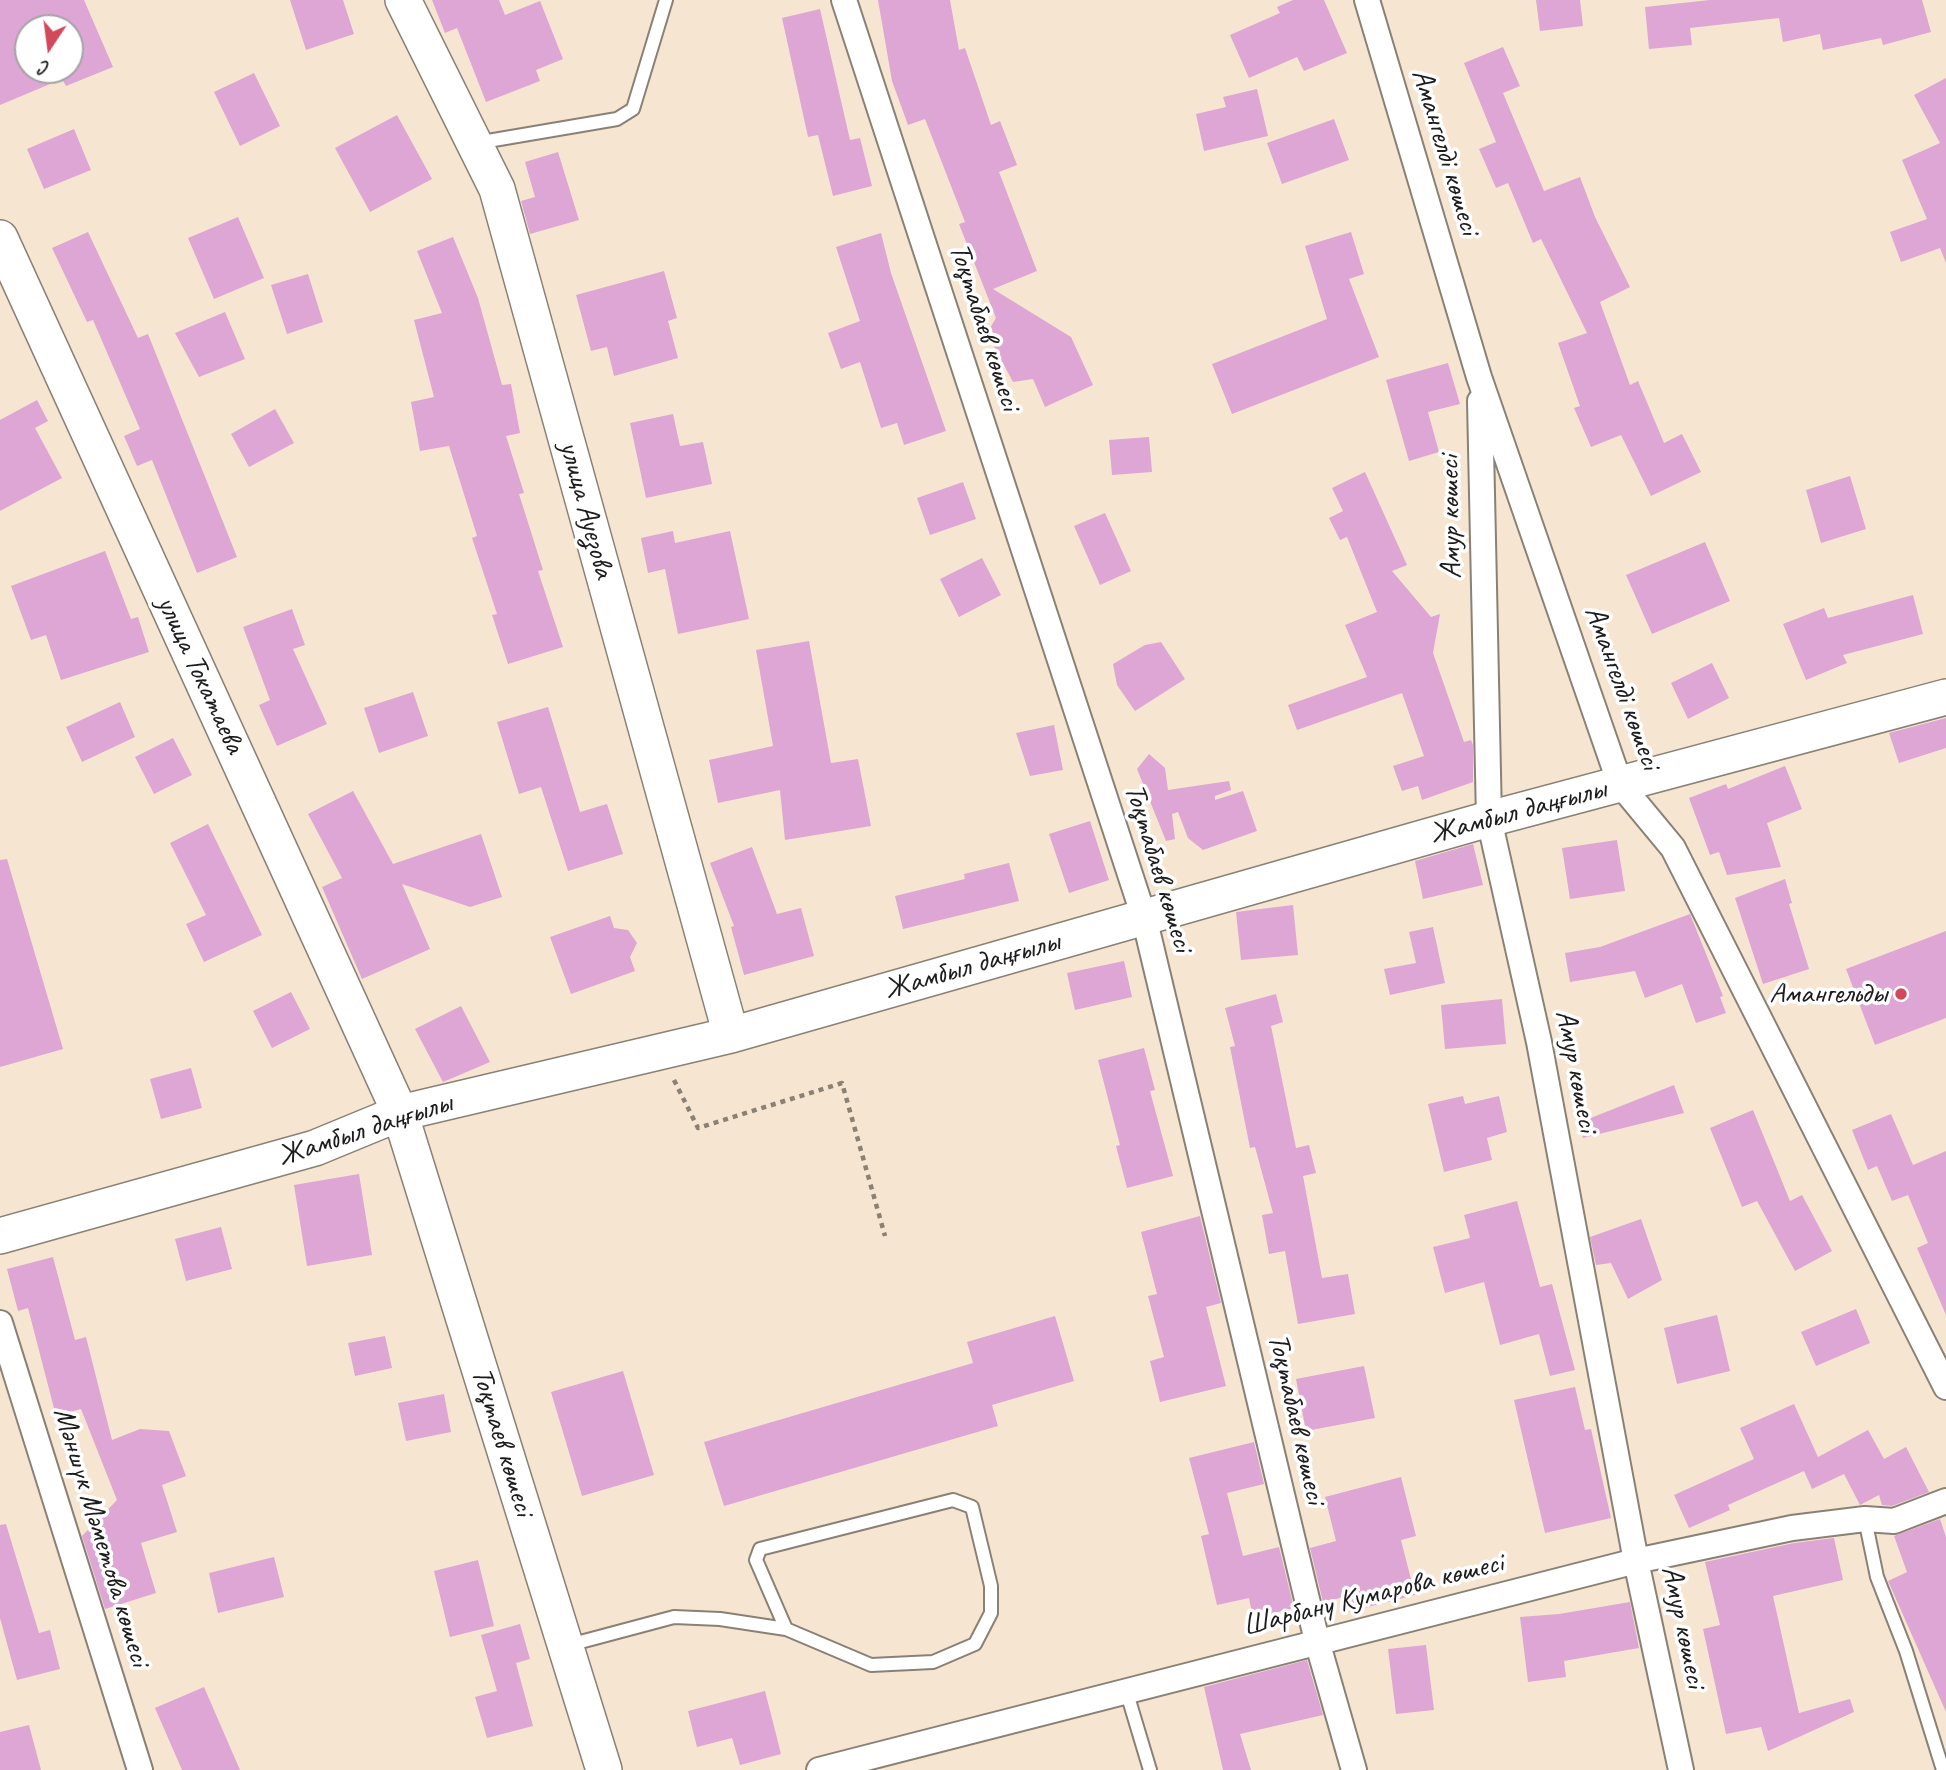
<!DOCTYPE html>
<html>
<head>
<meta charset="utf-8">
<style>
  body { margin:0 }
  #map { position:relative; width:1946px; height:1770px; overflow:hidden; background:#f6e6d1; font-family:Caveat,sans-serif }
  canvas { display:block }
  .north { position:absolute; left:14px; top:14px; width:70px; height:70px; box-sizing:border-box; background:#fff; border:2px solid #a4a4a4; border-radius:50%; rotate:193deg; font-size:19px; font-weight:700; line-height:28px; text-align:center; color:#1c1c1c }
  .north::after { content:''; display:block; margin:auto; width:24px; height:32px; background:#d1495b; clip-path:polygon(50% 0,100% 100%,50% 72%,0 100%) }
</style>
</head>
<body>
<div id="map">
<canvas width="1946" height="1770"></canvas>
<div class="north">С</div>
</div>
<script>
const ctx = document.querySelector('canvas').getContext('2d');
ctx.lineJoin = 'round';
function fill(path, color) { ctx.fillStyle = color; ctx.fill(path, 'evenodd'); }
const poly = rows => new Path2D(rows.map(r => 'M' + r).join(''));
function strokePath(path, color, width, dash) { ctx.strokeStyle = color; ctx.lineWidth = width; ctx.lineCap = dash ? 'butt' : 'round'; ctx.setLineDash(dash || []); ctx.stroke(path); }
function label(font, color, halo, rows, align = 'center') {
  ctx.font = font + ' Caveat,sans-serif'; ctx.lineWidth = 7; ctx.setLineDash([]); ctx.textBaseline = 'middle'; ctx.strokeStyle = halo; ctx.fillStyle = color; for (const [text, x, y, turn = 0] of rows) {
    ctx.save(); ctx.translate(x, y); ctx.rotate((+turn || 0) * Math.PI / 180); ctx.textAlign = isNaN(turn) ? turn : align; if (halo) ctx.strokeText(text, 0, 0); ctx.fillText(text, 0, 0); ctx.restore();
  }
}
const building = poly([
  [0,0,84,0,113,67,66,86,62,79,0,105],
  [28,28,70,28,70,70,28,70],
  [290,0,343,0,354,34,306,50],
  [432,0,499,0,505,15,540,1,563,59,536,70,540,81,486,102,457,28,445,33],
  [878,0,950,0,959,50,965,48,991,125,1000,121,1017,165,999,172,1037,271,993,289,1071,337,1093,385,1045,407,1033,379,1013,382,987,333,996,318,959,224,965,222,925,119,908,125,892,81],
  [1293,0,1324,0,1347,53,1304,71,1297,57,1249,78,1230,35,1280,13,1277,7],
  [1536,0,1580,0,1583,26,1540,31],
  [1710,0,1922,0,1931,32,1883,45,1881,38,1823,50,1820,34,1783,42,1779,18,1690,28,1692,45,1649,49,1645,7],
  [820,9,850,140,860,138,872,186,833,196,818,135,808,137,782,18],
  [1503,47,1520,86,1503,93,1544,191,1580,177,1595,217,1630,287,1600,302,1630,385,1638,381,1664,443,1682,434,1701,472,1651,496,1621,435,1591,447,1574,408,1580,406,1558,343,1587,333,1541,239,1533,243,1508,183,1496,188,1479,149,1496,142,1464,63],
  [254,73,280,126,240,146,214,92],
  [1946,78,1946,263,1940,248,1901,262,1890,232,1927,219,1902,160,1940,143,1914,95],
  [1257,89,1268,136,1204,151,1196,114,1226,107,1223,97],
  [397,115,432,179,370,212,335,148],
  [1334,119,1349,160,1282,184,1267,143],
  [74,129,91,170,44,189,27,149],
  [558,152,579,220,530,234,521,201,535,197,525,162],
  [238,217,264,278,214,299,188,238],
  [88,232,138,338,148,334,237,557,197,573,152,460,137,466,124,436,140,429,93,320,87,322,52,248],
  [1351,232,1364,274,1349,279,1379,357,1232,414,1212,364,1327,319,1305,246],
  [881,233,891,273,946,431,904,445,897,423,881,428,860,362,841,369,828,333,860,321,836,247],
  [453,237,478,298,502,385,511,384,520,433,506,436,524,493,519,494,543,570,538,571,563,647,508,664,492,615,497,614,472,538,477,536,449,446,420,451,411,402,434,397,414,320,442,313,417,251],
  [664,271,677,318,668,321,678,358,614,376,607,347,591,351,576,295],
  [308,274,323,322,287,334,271,285],
  [225,312,245,359,199,377,175,333],
  [1448,363,1460,404,1428,412,1439,452,1409,461,1386,380],
  [37,400,48,421,35,428,62,478,0,511,0,420],
  [275,409,294,443,249,467,231,434],
  [673,414,680,446,703,442,712,484,646,498,630,423],
  [1149,437,1152,472,1112,475,1109,440],
  [1365,472,1407,565,1392,571,1431,617,1440,614,1433,653,1464,742,1471,740,1473,745,1473,782,1422,800,1418,786,1402,791,1393,766,1424,756,1402,693,1297,730,1288,705,1367,677,1345,625,1377,612,1347,537,1340,540,1329,518,1343,511,1332,488],
  [1850,476,1866,529,1821,543,1806,490],
  [963,482,976,519,930,535,917,498],
  [1105,513,1131,571,1100,585,1074,526],
  [673,531,675,543,730,531,749,619,678,634,665,569,648,573,641,538],
  [1705,542,1730,601,1652,634,1626,575],
  [105,551,131,619,138,617,149,652,61,680,46,635,31,640,11,586],
  [982,558,1001,595,959,617,940,579],
  [1913,595,1923,634,1843,655,1847,663,1806,680,1783,624,1824,608,1828,618],
  [292,609,305,645,293,649,327,724,277,746,259,705,270,700,243,627],
  [809,641,831,763,858,759,871,826,785,840,780,790,718,803,709,760,773,746,756,650],
  [1161,642,1185,679,1135,711,1117,685,1113,664,1145,645],
  [1712,663,1729,698,1688,719,1671,683],
  [413,692,428,736,379,753,364,708],
  [120,702,135,737,82,762,66,727],
  [548,707,580,812,607,804,623,854,568,871,541,787,519,794,497,722],
  [1946,718,1946,748,1899,763,1889,733],
  [1054,725,1063,770,1030,776,1016,733],
  [173,738,192,775,154,794,135,757],
  [1149,754,1165,768,1168,790,1229,781,1231,790,1215,796,1215,800,1243,791,1257,831,1203,850,1188,838,1178,812,1172,814,1175,839,1166,841,1137,769],
  [1785,766,1802,809,1767,823,1781,867,1727,875,1719,852,1710,855,1689,798,1726,784,1728,789],
  [353,791,393,864,481,834,502,897,470,907,402,884,430,949,362,979,322,887,342,878,308,814],
  [1090,821,1109,880,1069,893,1049,834],
  [208,824,262,935,204,962,186,924,206,915,170,843],
  [1617,840,1625,891,1570,899,1562,848],
  [1473,844,1483,885,1423,899,1415,861],
  [752,847,777,914,801,908,814,956,744,975,731,927,734,926,710,863],
  [7,859,63,1049,0,1067,0,860],
  [1009,863,1019,901,903,929,895,896,965,879,964,874],
  [1785,879,1792,903,1789,904,1809,969,1763,984,1735,898],
  [1293,905,1298,955,1241,960,1236,912],
  [1690,914,1723,996,1720,997,1726,1013,1696,1023,1682,984,1645,998,1635,971,1570,982,1565,953,1600,947],
  [610,916,614,928,628,930,637,943,630,957,635,971,571,994,550,937],
  [1433,927,1445,983,1390,995,1384,969,1416,963,1409,932],
  [1946,931,1946,1018,1875,1045,1846,969],
  [1124,961,1132,997,1075,1010,1067,973],
  [291,992,310,1029,272,1048,253,1011],
  [1276,994,1283,1022,1271,1026,1296,1148,1309,1145,1316,1173,1303,1176,1322,1278,1348,1274,1355,1314,1298,1324,1285,1251,1269,1254,1262,1215,1273,1213,1255,1147,1250,1148,1230,1047,1235,1046,1225,1008],
  [1502,999,1506,1044,1445,1049,1441,1005],
  [461,1006,490,1062,443,1082,415,1029],
  [1144,1048,1155,1090,1150,1091,1173,1176,1127,1188,1116,1146,1120,1145,1098,1060],
  [191,1068,202,1108,161,1119,150,1079],
  [1674,1085,1684,1113,1583,1138,1578,1123],
  [1463,1096,1465,1104,1499,1096,1507,1132,1487,1138,1492,1160,1444,1172,1428,1104],
  [1753,1110,1790,1201,1802,1195,1832,1251,1795,1271,1757,1201,1742,1207,1710,1128],
  [1891,1114,1913,1165,1946,1151,1946,1315,1917,1248,1928,1243,1908,1195,1892,1201,1877,1166,1868,1170,1852,1130],
  [359,1174,372,1255,307,1266,294,1185],
  [1517,1201,1540,1287,1552,1284,1575,1370,1550,1376,1539,1334,1500,1345,1484,1282,1445,1293,1433,1247,1470,1238,1464,1215],
  [1200,1216,1221,1303,1206,1307,1226,1386,1160,1402,1150,1361,1164,1357,1148,1296,1157,1294,1141,1232],
  [1641,1219,1662,1280,1628,1299,1611,1263,1596,1265,1590,1237],
  [221,1227,232,1269,186,1281,175,1239],
  [53,1257,75,1340,86,1337,112,1440,140,1429,169,1431,186,1476,162,1485,177,1532,141,1543,156,1593,105,1609,82,1536,117,1500,81,1409,56,1416,28,1308,18,1311,7,1269],
  [1856,1309,1870,1343,1816,1366,1801,1332],
  [1717,1315,1730,1371,1677,1384,1664,1328],
  [1055,1316,1074,1381,992,1405,998,1426,724,1506,704,1442,973,1363,967,1342],
  [385,1336,392,1368,355,1376,348,1343],
  [1364,1366,1375,1418,1306,1431,1296,1379],
  [623,1371,654,1475,582,1496,551,1392],
  [1575,1387,1585,1430,1591,1429,1611,1518,1545,1533,1514,1400],
  [444,1394,451,1432,406,1441,398,1403],
  [1794,1404,1818,1457,1868,1430,1884,1459,1906,1447,1929,1492,1892,1506,1882,1505,1879,1495,1860,1505,1844,1474,1812,1489,1804,1471,1728,1505,1730,1510,1689,1528,1674,1495,1754,1459,1740,1428],
  [1254,1442,1264,1484,1227,1493,1243,1556,1279,1547,1294,1608,1253,1618,1249,1598,1217,1605,1201,1536,1209,1534,1189,1458],
  [1401,1477,1416,1536,1401,1540,1415,1595,1348,1612,1344,1597,1323,1602,1310,1548,1336,1541,1325,1497],
  [1940,1519,1946,1537,1946,1712,1888,1581,1907,1572,1894,1536],
  [6,1524,39,1633,50,1630,60,1669,17,1680,0,1618,0,1525],
  [1834,1538,1843,1580,1773,1596,1799,1713,1850,1699,1854,1712,1768,1751,1761,1727,1726,1734,1703,1629,1720,1625,1705,1562,1794,1543],
  [274,1557,284,1597,218,1613,209,1573],
  [478,1560,494,1626,450,1637,434,1571],
  [1630,1602,1639,1648,1564,1661,1566,1677,1528,1682,1520,1617,1559,1614],
  [520,1624,530,1659,516,1663,533,1726,487,1738,475,1697,497,1691,481,1635],
  [1426,1645,1434,1710,1396,1714,1388,1649],
  [1307,1660,1323,1715,1240,1734,1251,1770,1223,1770,1204,1687],
  [204,1687,240,1770,182,1770,155,1708],
  [765,1691,781,1754,740,1765,732,1738,697,1747,688,1711],
  [29,1725,41,1770,0,1770,0,1732]
]);
const path = poly([
  [674,1080,698,1128,842,1083,885,1236]
]);
const lane = poly([
  [476,143,617,119,633,109,666,0],
  [1865,1519,1877,1577,1906,1651,1943,1770],
  [569,1645,674,1617,720,1619,786,1629,871,1665,933,1662,975,1644,991,1613,991,1586,972,1507,953,1500,760,1549,756,1560,786,1629],
  [1126,1690,1150,1770]
]);
const street = poly([
  [844,0,1144,917,1317,1641,1354,1770],
  [1367,0,1479,377,1620,784,1673,848,1946,1387],
  [1480,401,1489,819,1539,1042,1636,1561,1681,1770],
  [0,1323,140,1770],
  [819,1770,1636,1561,1792,1528,1865,1519,1894,1521,1946,1501]
]);
const secondary = poly([
  [403,0,497,189,731,1035],
  [0,238,400,1113,604,1770],
  [0,1236,315,1148,400,1113,731,1035,1489,819,1946,697]
]);
const markers = [
  [1901,994,7,"#d1495b"]
];
const streetNames = [
  ["Амангелді көшесі",1445,152,73],
  ["Тоқтабаев көшесі",984,327,72],
  ["улица Ауезова",586,510,75],
  ["Амур көшесі",1451,517,-91],
  ["улица Токатаева",200,675,65],
  ["Амангелді көшесі",1622,688,70],
  ["Жамбыл даңғылы",1518,812,-15],
  ["Тоқтабаев көшесі",1158,868,73],
  ["Жамбыл даңғылы",972,966,-16],
  ["Амур көшесі",1576,1071,79],
  ["Жамбыл даңғылы",365,1130,-18],
  ["Тоқтабаев көшесі",1296,1419,77],
  ["Тоқтаев көшесі",502,1442,73],
  ["Мәншүк Мәметова көшесі",101,1537,73],
  ["Шарбану Кумарова көшесі",1373,1595,-14],
  ["Амур көшесі",1683,1627,78]
];
const poiNames = [
  ["Амангельды",1887,994]
];
fill(building, '#dda6d4');
strokePath(lane, '#898176', 16);
strokePath(street, '#898176', 28);
strokePath(secondary, '#898176', 38);
strokePath(path, '#898176', 4.5, [5, 5]);
strokePath(lane, '#fff', 12);
strokePath(street, '#fff', 24);
strokePath(secondary, '#fff', 35);
for (const [x, y, r, color] of markers) { const dot = new Path2D(); dot.arc(x, y, r, 0, 2 * Math.PI); ctx.fillStyle = color; ctx.fill(dot); strokePath(dot, '#fff', 2.5); }
label('30px', '#1c1c1c', '#fff', streetNames);
label('30px', '#1c1c1c', '#fff', poiNames, 'right');
</script>
</body>
</html>
